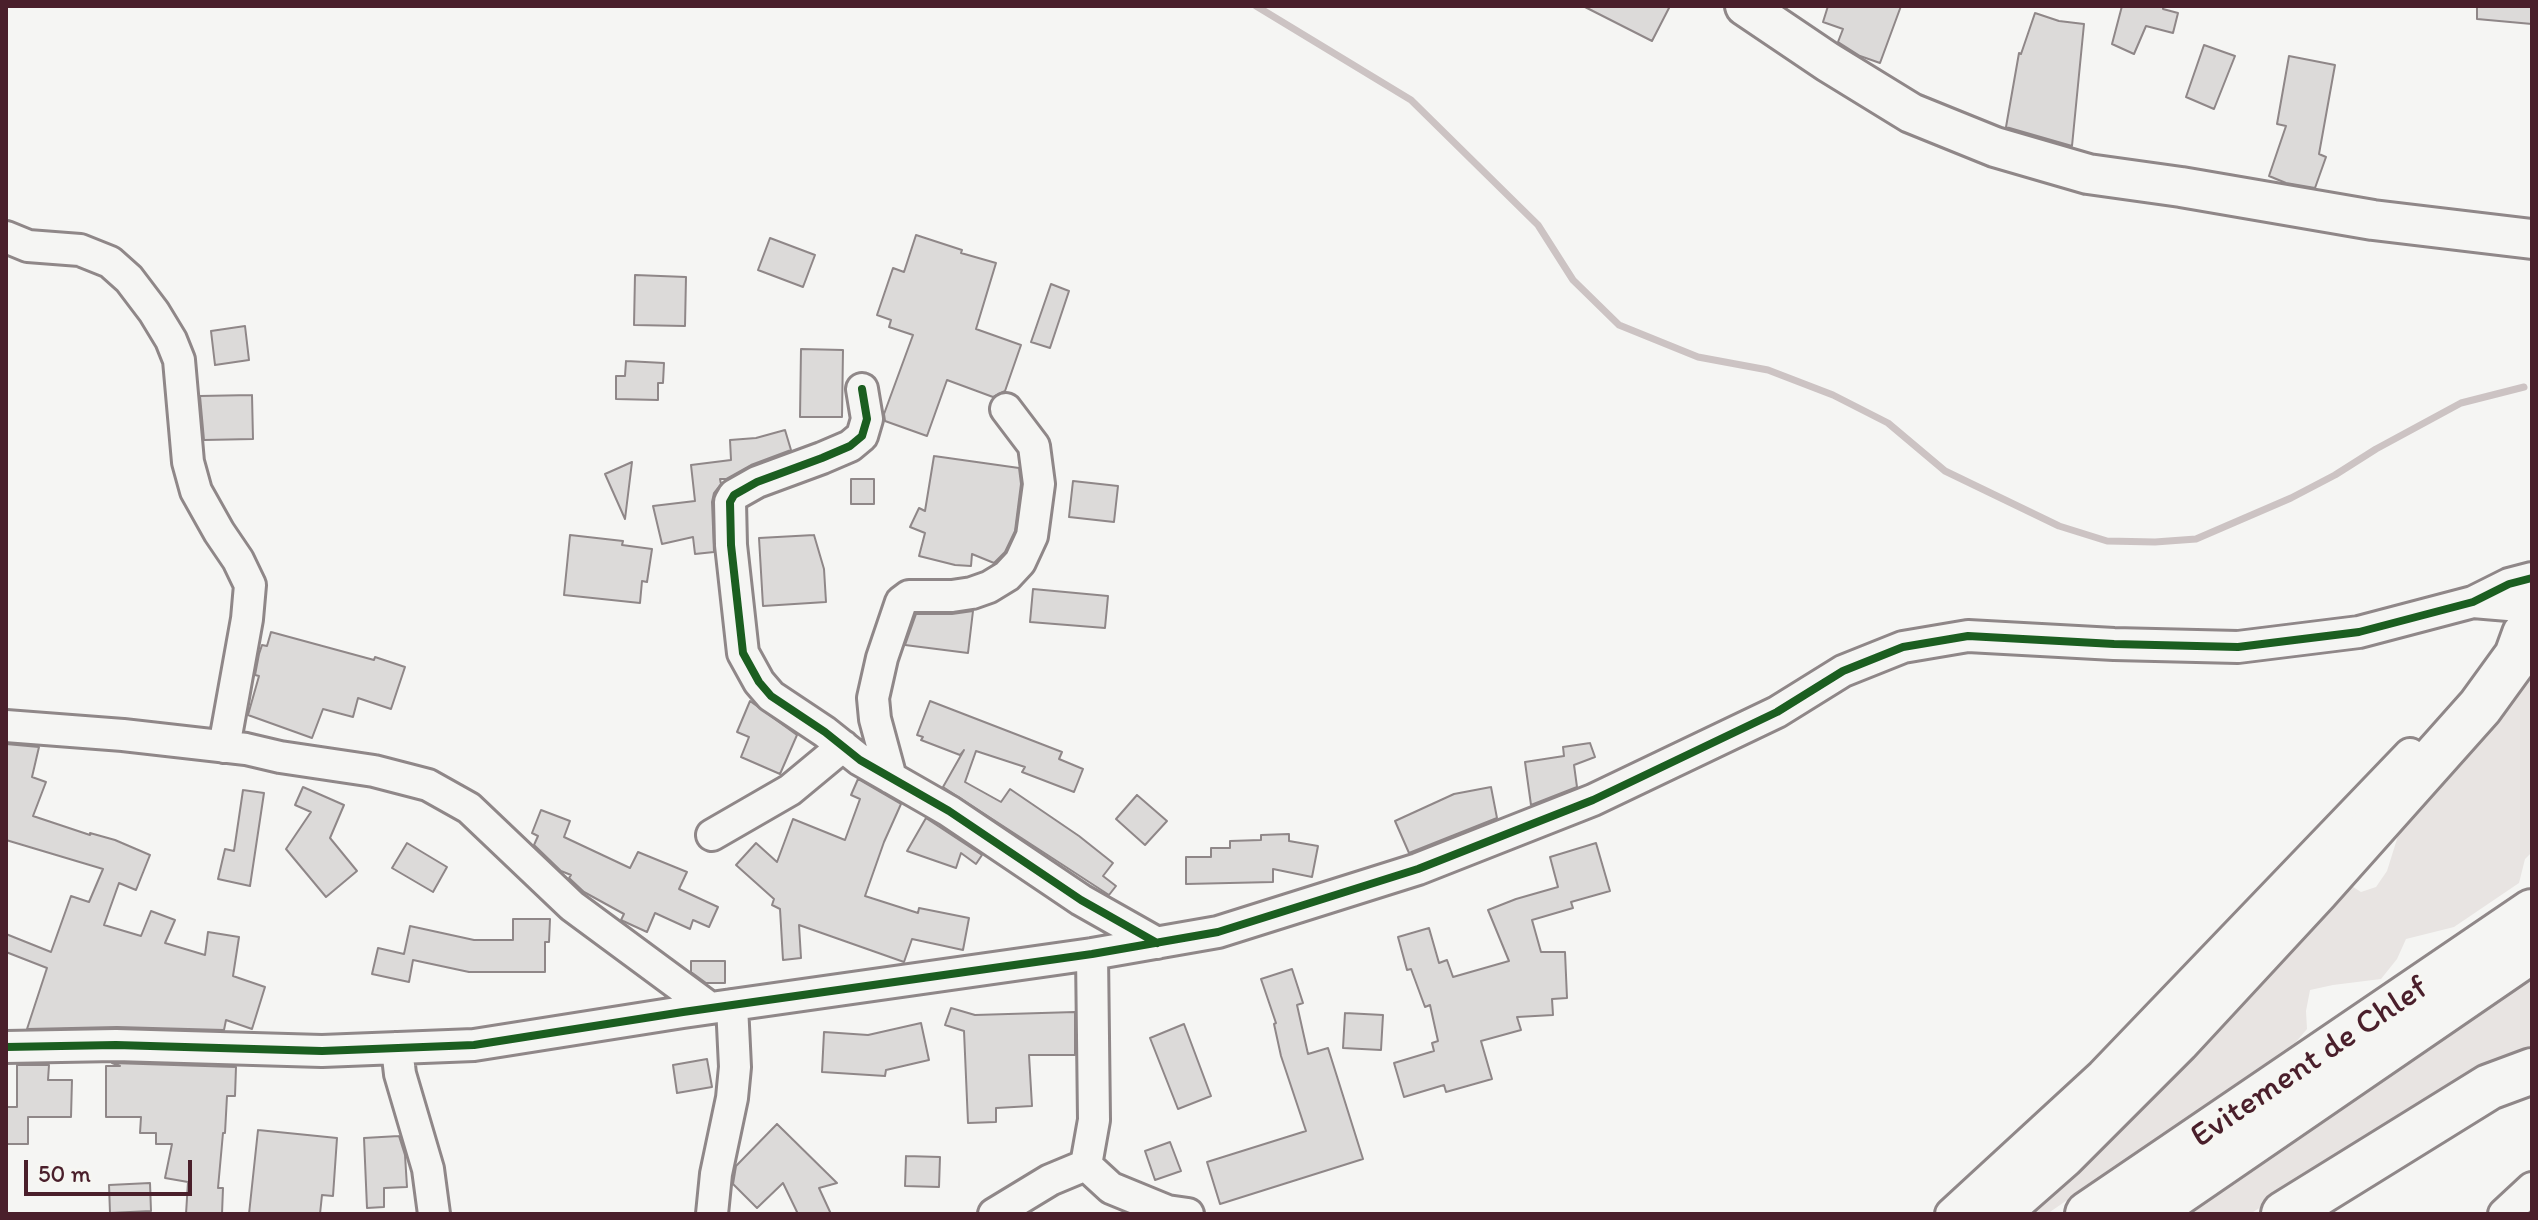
<!DOCTYPE html>
<html>
<head>
<meta charset="utf-8">
<style>
  body { margin:0 }
  #map { position:relative; width:2538px; height:1220px; overflow:hidden; background:#f5f5f3; font-family:Itim,sans-serif }
  canvas { display:block }
  .frame { position:absolute; inset:0; border:8px solid #4a1f2b; pointer-events:none }
  .scale { position:absolute; left:24px; top:1160px; width:168px; height:36px; box-sizing:border-box; border:4px solid #4a1f2b; border-top:0; padding-left:10px; font-size:24px; line-height:28px; white-space:nowrap; color:#4a1f2b; -webkit-text-stroke:6px #f6f6f2; paint-order:stroke }
</style>
</head>
<body>
<div id="map">
<canvas width="2538" height="1220"></canvas>
<div class="frame"></div>
<div class="scale">50 m</div>
</div>
<script>
const ctx = document.querySelector('canvas').getContext('2d');
ctx.lineJoin = 'round';
function fill(path, color) { ctx.fillStyle = color; ctx.fill(path, 'evenodd'); }
const poly = rows => new Path2D(rows.map(r => 'M' + r).join(''));
function strokePath(path, color, width, dash) { ctx.strokeStyle = color; ctx.lineWidth = width; ctx.lineCap = dash ? 'butt' : 'round'; ctx.setLineDash(dash || []); ctx.stroke(path); }
function label(font, color, halo, rows, align = 'center') {
  ctx.font = font + ' Itim,sans-serif'; ctx.lineWidth = 6; ctx.setLineDash([]); ctx.textBaseline = 'middle'; ctx.strokeStyle = halo; ctx.fillStyle = color; for (const [text, x, y, turn = 0] of rows) {
    ctx.save(); ctx.translate(x, y); ctx.rotate((+turn || 0) * Math.PI / 180); ctx.textAlign = isNaN(turn) ? turn : align; if (halo) ctx.strokeText(text, 0, 0); ctx.fillText(text, 0, 0); ctx.restore();
  }
}
const green = poly([
  [2532,666,2532,852,2525,859,2519,883,2454,927,2406,939,2397,959,2381,979,2333,985,2310,990,2306,1011,2307,1029,2296,1042,2047,1214,2013,1214,2344,881,2361,892,2376,887,2387,871,2402,823],
  [2532,971,2532,1051,2330,1163,2250,1214,2177,1214]
]);
const stream = poly([
  [1256,6,1411,100,1538,225,1573,280,1619,325,1698,357,1768,370,1833,395,1888,423,1945,471,2059,526,2107,541,2155,542,2196,539,2291,498,2335,475,2376,449,2461,403,2524,387]
]);
const building = poly([
  [1583,6,1670,6,1652,41,1583,6],
  [1828,6,1901,6,1880,63,1860,56,1838,42,1843,29,1823,22,1828,6],
  [2122,6,2163,6,2163,9,2178,13,2173,33,2146,26,2134,54,2112,44,2122,6],
  [2477,6,2532,6,2532,24,2477,19,2477,6],
  [2035,13,2059,21,2084,24,2072,146,2006,127,2019,53,2021,54,2035,13],
  [2204,45,2235,56,2214,109,2186,97,2204,45],
  [2289,56,2335,65,2319,154,2326,157,2315,188,2286,183,2269,176,2286,126,2277,124,2289,56],
  [916,235,962,250,961,253,996,263,976,329,1021,345,1005,391,993,397,947,380,927,436,885,421,884,414,913,335,889,327,891,320,877,315,893,268,904,272,916,235],
  [770,238,815,255,803,287,758,270,770,238],
  [635,275,686,277,685,326,634,325,635,275],
  [1051,284,1069,291,1050,348,1031,342,1051,284],
  [245,326,249,360,215,365,211,331,245,326],
  [801,349,843,350,842,417,800,417,801,349],
  [626,361,664,363,663,383,658,383,658,400,616,399,616,376,625,376,626,361],
  [252,395,253,439,204,440,200,396,252,395],
  [785,430,791,450,751,465,726,479,720,479,721,484,714,493,712,502,714,552,695,554,693,537,662,544,653,506,695,501,691,465,731,460,730,440,756,438,785,430],
  [934,456,1019,468,1021,484,1015,531,1005,552,994,563,972,554,971,566,955,565,919,556,925,533,910,527,919,508,925,511,934,456],
  [632,462,625,519,605,474,632,462],
  [851,479,874,479,874,504,851,504,851,479],
  [1073,481,1118,486,1114,522,1069,517,1073,481],
  [570,535,623,541,622,545,652,549,647,582,642,581,640,603,564,595,570,535],
  [814,535,824,569,826,602,763,606,759,538,814,535],
  [1033,589,1108,596,1105,628,1030,622,1033,589],
  [973,611,968,653,905,645,916,614,952,614,973,611],
  [271,632,374,660,375,657,405,667,391,709,358,698,353,717,323,709,312,738,248,715,259,676,255,675,259,654,262,645,267,646,271,632],
  [750,701,797,735,780,774,741,757,749,737,737,732,750,701],
  [930,701,1062,752,1059,759,1083,769,1074,792,1022,772,1025,767,976,751,965,782,1001,802,1010,789,1079,836,1113,863,1103,876,1116,886,1109,895,943,787,964,750,960,755,921,740,923,737,917,735,930,701],
  [1590,743,1595,757,1574,765,1577,787,1531,805,1525,762,1564,756,1563,747,1590,743],
  [6,744,39,747,32,777,46,782,33,816,90,835,90,833,115,840,150,855,136,890,119,883,104,925,141,936,151,911,175,920,165,943,205,955,208,932,239,937,233,976,265,987,252,1029,226,1020,224,1030,117,1027,27,1029,47,968,6,952,6,934,51,952,71,896,89,902,103,869,6,840,6,744],
  [858,779,901,804,884,842,865,896,918,913,919,908,969,918,963,950,912,939,904,962,799,925,801,958,783,960,780,909,772,905,774,899,736,865,756,843,777,862,793,819,845,840,860,799,851,795,858,779],
  [303,787,344,805,330,838,357,871,326,897,286,849,311,812,295,805,303,787],
  [1491,787,1497,818,1409,853,1395,821,1454,794,1491,787],
  [243,790,264,793,250,886,218,879,225,849,234,851,243,790],
  [1137,795,1167,821,1145,845,1116,819,1137,795],
  [541,810,570,821,564,837,630,868,638,852,687,872,679,889,718,907,709,927,693,920,690,929,655,913,647,932,623,921,621,920,624,914,584,892,569,878,571,875,561,871,534,845,538,836,532,833,541,810],
  [926,818,982,855,976,864,961,853,956,868,907,851,926,818],
  [1289,834,1289,841,1318,846,1312,877,1273,869,1273,882,1186,884,1186,857,1211,857,1211,848,1230,848,1230,841,1261,840,1261,835,1289,834],
  [407,843,447,867,433,892,392,868,407,843],
  [1596,843,1610,891,1571,902,1573,908,1532,920,1541,952,1565,952,1567,998,1552,999,1553,1015,1517,1017,1521,1030,1481,1041,1492,1079,1446,1092,1444,1085,1404,1097,1394,1063,1434,1051,1432,1043,1438,1041,1430,1005,1425,1007,1411,969,1407,970,1398,937,1429,928,1439,963,1447,960,1453,977,1509,961,1488,910,1516,899,1558,887,1550,857,1596,843],
  [513,919,550,919,549,942,545,942,545,972,469,972,413,960,409,982,372,974,378,948,404,954,410,926,474,940,513,940,513,919],
  [691,961,725,961,725,983,706,983,691,972,691,961],
  [1292,969,1303,1003,1297,1005,1308,1054,1328,1048,1363,1159,1220,1204,1207,1162,1306,1131,1281,1056,1274,1024,1276,1023,1261,979,1292,969],
  [951,1008,975,1015,1075,1012,1075,1055,1029,1055,1032,1106,996,1108,996,1122,968,1123,964,1031,945,1025,951,1008],
  [1345,1013,1383,1015,1381,1050,1343,1048,1345,1013],
  [921,1023,929,1060,886,1070,885,1076,822,1072,824,1032,868,1035,921,1023],
  [1184,1024,1211,1096,1178,1109,1150,1038,1184,1024],
  [707,1059,712,1087,677,1093,673,1065,707,1059],
  [112,1063,236,1067,235,1096,227,1096,225,1133,223,1133,218,1188,223,1188,222,1214,186,1214,188,1182,165,1178,172,1144,156,1144,156,1133,140,1133,141,1117,106,1117,106,1066,120,1066,112,1063],
  [17,1065,49,1065,48,1080,72,1080,71,1117,28,1117,28,1144,6,1144,6,1107,17,1107,17,1065],
  [777,1124,837,1183,819,1188,831,1214,798,1214,783,1183,757,1208,733,1184,736,1166,777,1124],
  [258,1130,337,1138,333,1196,322,1195,320,1214,249,1214,258,1130],
  [399,1136,405,1155,407,1187,384,1188,384,1207,367,1208,364,1138,399,1136],
  [1170,1142,1181,1171,1155,1180,1145,1151,1170,1142],
  [906,1156,940,1157,939,1187,905,1186,906,1156],
  [150,1183,151,1211,110,1213,109,1185,150,1183]
]);
const minor = poly([
  [6,237,28,246,80,250,110,262,129,279,154,312,171,340,179,360,188,462,196,491,219,532,238,560,250,585,247,619,224,747],
  [862,389,867,419,862,436,850,446,822,458,757,482,734,495,730,502,731,545,743,653,759,682,771,696,825,732,860,760,949,811,1081,900,1157,943],
  [2473,602,2532,607],
  [6,726,123,735,246,749,280,757,374,771,428,785,469,808,572,906,710,1008],
  [891,778,875,719,873,698,882,658,901,602,909,596,952,596,972,593,989,587,1007,576,1020,562,1032,536,1039,484,1034,446,1006,409],
  [712,835,790,790,843,746],
  [6,1047,116,1045,322,1051,474,1045,683,1012,1092,954,1218,932,1418,869,1593,800,1777,712,1843,671,1903,647,1968,636,2114,644,2238,647,2359,632,2473,602,2509,584,2532,578],
  [397,1048,400,1074,428,1169,434,1214],
  [1086,1165,1094,1120,1092,954],
  [1086,1165,1111,1188,1167,1211,1188,1214],
  [712,1214,716,1174,732,1098,735,1067,732,1005],
  [994,1214,1050,1180,1086,1165],
  [1951,1214,2102,1075,2410,754],
  [2504,1214,2532,1188]
]);
const major = poly([
  [1745,6,1828,62,1911,113,1995,147,2088,174,2181,187,2373,220,2532,239]
]);
const highway = poly([
  [1996,1214,2062,1156,2177,1041,2316,891,2480,707,2517,656,2525,634],
  [2088,1214,2532,912],
  [2147,1214,2532,950],
  [2284,1214,2489,1087,2532,1071]
]);
const cycleway = poly([
  [862,389,867,419,862,436,850,446,822,458,757,482,734,495,730,502,731,545,743,653,759,682,771,696,825,732,860,760,949,811,1081,900,1157,943],
  [6,1047,116,1045,322,1051,474,1045,683,1012,1092,954,1218,932,1418,869,1593,800,1777,712,1843,671,1903,647,1968,636,2114,644,2238,647,2359,632,2473,602,2509,584,2532,578]
]);
const streetNames = [
  ["Evitement de Chlef",2310,1063,-34]
];
fill(green, '#e8e4e2');
strokePath(stream, '#ccc3c3', 7);
fill(building, '#dcdad9');
strokePath(building, '#8f8788', 2);
strokePath(minor, '#8f8788', 36);
strokePath(major, '#8f8788', 44);
strokePath(highway, '#8f8788', 50);
strokePath(minor, '#f5f5f3', 30);
strokePath(major, '#f5f5f3', 38);
strokePath(highway, '#f5f5f3', 44);
strokePath(cycleway, '#1b5e20', 8);
label('34px', '#4a1f2b', '#f6f6f2', streetNames);
</script>
</body>
</html>
